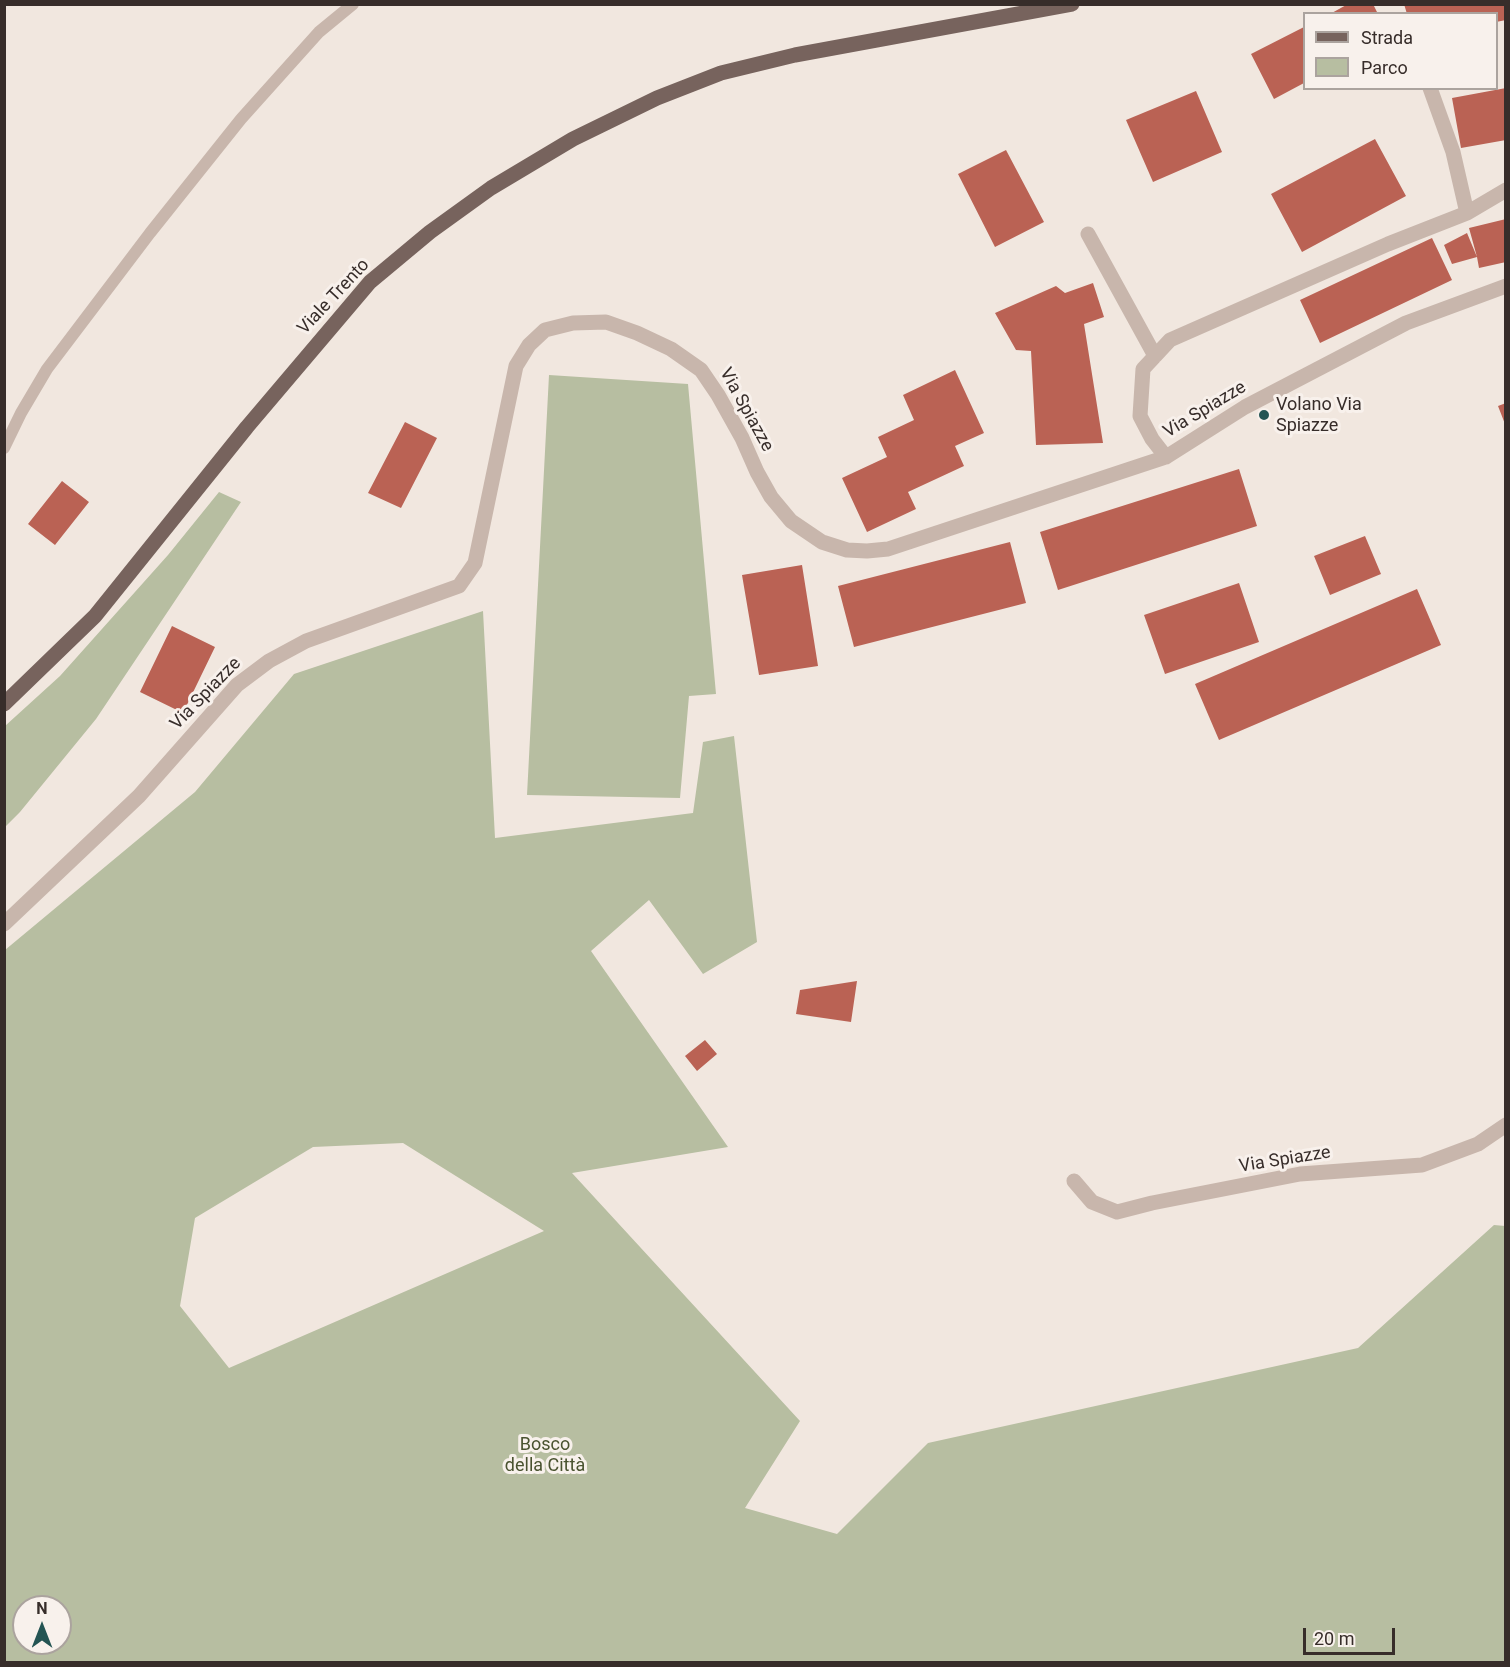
<!DOCTYPE html>
<html>
<head>
<meta charset="utf-8">
<style>
  body { margin:0 }
  #map { position:relative; width:1510px; height:1667px; overflow:hidden; background:#f1e7df; font-family:Roboto,sans-serif }
  canvas { display:block }
  .frame { position:absolute; inset:0; border:6px solid #372d2a; pointer-events:none }
  .legend { position:absolute; left:1303px; top:12px; width:195px; height:78px; box-sizing:border-box; background:#f8f1ec; border:2px solid #aba39e; margin:0; padding:8px 10px; list-style:none; font-size:18px; color:#372d2a }
  .legend li { display:flex; align-items:center; gap:12px; height:30px }
  .legend b { width:30px; border:2px solid #aba39e }
  .north { position:absolute; left:12px; top:1595px; width:60px; height:60px; box-sizing:border-box; background:#f8f1ec; border:2px solid #aba39e; border-radius:50%; rotate:0deg; font-size:16px; font-weight:700; line-height:24px; text-align:center; color:#372d2a }
  .north::after { content:''; display:block; margin:auto; width:21px; height:27px; background:#245453; clip-path:polygon(50% 0,100% 100%,50% 72%,0 100%) }
  .scale { position:absolute; left:1303px; top:1628px; width:92px; height:27px; box-sizing:border-box; border:3px solid #372d2a; border-top:0; padding-left:8px; font-size:18px; line-height:21px; white-space:nowrap; color:#372d2a; -webkit-text-stroke:4px #f8f1ec; paint-order:stroke }
</style>
</head>
<body>
<div id="map">
<canvas width="1510" height="1667"></canvas>
<div class="frame"></div>
<ul class="legend">
<li><b style="height:8px;background:#77635d"></b>Strada</li>
<li><b style="height:16px;background:#b7bea1"></b>Parco</li>
</ul>
<div class="north">N</div>
<div class="scale">20 m</div>
</div>
<script>
const ctx = document.querySelector('canvas').getContext('2d');
ctx.lineJoin = 'round';
function fill(path, color) { ctx.fillStyle = color; ctx.fill(path, 'evenodd'); }
const poly = rows => new Path2D(rows.map(r => 'M' + r).join(''));
function strokePath(path, color, width, dash) { ctx.strokeStyle = color; ctx.lineWidth = width; ctx.lineCap = dash ? 'butt' : 'round'; ctx.setLineDash(dash || []); ctx.stroke(path); }
function label(font, color, halo, rows, align = 'center') {
  ctx.font = font + ' Roboto,sans-serif'; ctx.lineWidth = 6; ctx.setLineDash([]); ctx.textBaseline = 'middle'; ctx.strokeStyle = halo; ctx.fillStyle = color; for (const [text, x, y, turn = 0] of rows) {
    ctx.save(); ctx.translate(x, y); ctx.rotate((+turn || 0) * Math.PI / 180); ctx.textAlign = isNaN(turn) ? turn : align; if (halo) ctx.strokeText(text, 0, 0); ctx.fillText(text, 0, 0); ctx.restore();
  }
}
const green = poly([
  [549,375,688,384,716,694,689,696,680,798,527,795],
  [219,492,241,502,96,719,20,812,5,827,5,726,60,676,168,555],
  [483,611,495,838,693,813,703,742,734,736,757,942,703,974,649,900,591,951,728,1147,572,1173,800,1421,745,1508,837,1534,928,1443,1358,1348,1494,1225,1505,1226,1505,1662,5,1662,5,950,195,792,294,674],
  [403,1143,544,1231,229,1368,180,1306,195,1218,313,1147],
  [24,1607,60,1607,60,1643,24,1643]
]);
const building = poly([
  [1348,4,1373,4,1378,14,1330,14],
  [1404,4,1506,4,1506,20,1496,22,1496,14,1407,14],
  [1304,27,1304,83,1274,99,1251,54],
  [1506,88,1506,140,1461,148,1452,98],
  [1196,91,1222,152,1153,182,1126,120],
  [1375,139,1406,196,1302,252,1271,194],
  [1006,150,1044,222,995,247,958,174],
  [1506,219,1506,262,1479,268,1477,257,1452,264,1444,245,1467,233,1477,257,1469,228],
  [1432,238,1452,280,1320,343,1300,300],
  [1093,283,1104,317,1084,324,1103,443,1036,445,1031,351,1016,350,995,313,1056,286,1065,293],
  [955,370,984,433,955,446,964,466,908,492,916,509,867,532,842,478,887,457,878,437,914,420,903,395],
  [1506,403,1506,424,1505,424,1498,406],
  [405,422,437,438,401,508,368,493],
  [1239,469,1257,526,1058,590,1040,532],
  [62,481,89,502,55,545,28,524],
  [1365,536,1381,574,1330,595,1314,556],
  [1010,542,1026,603,854,647,838,586],
  [802,565,818,666,759,675,742,575],
  [1239,583,1259,642,1165,674,1144,615],
  [1417,589,1441,645,1219,740,1195,684],
  [172,626,215,647,183,713,140,692],
  [857,981,851,1022,796,1014,800,990],
  [705,1040,717,1054,697,1071,685,1056]
]);
const lane = poly([
  [4,448,21,413,47,369,150,233,241,119,319,32,353,4]
]);
const street = poly([
  [1430,88,1453,152,1467,213],
  [1088,234,1155,356],
  [1166,457,1152,439,1140,416,1143,369,1170,340,1388,244,1467,213,1506,190],
  [4,924,139,796,237,685,269,661,306,641,459,586,475,563,516,366,529,345,545,330,573,323,606,322,637,333,671,349,701,370,718,395,742,438,757,472,771,497,791,521,822,542,847,550,867,551,888,549,1166,457,1245,407,1406,323,1506,286],
  [1074,1181,1092,1202,1117,1212,1152,1203,1300,1174,1422,1165,1478,1144,1506,1125]
]);
const primary = poly([
  [4,704,95,616,247,427,370,282,430,232,491,188,573,139,657,98,721,73,795,55,1072,4]
]);
const markers = [
  [1264,415,6,"#245453"]
];
const streetNames = [
  ["Viale Trento",334,297,-47],
  ["Via Spiazze",746,410,61],
  ["Via Spiazze",1205,410,-31],
  ["Via Spiazze",206,694,-46],
  ["Via Spiazze",1285,1160,-9]
];
const poiNames = [
  ["Volano Via",1276,405],
  ["Spiazze",1276,426]
];
const parkNames = [
  ["Bosco",545,1445],
  ["della Città",545,1466]
];
fill(green, '#b7bea1');
fill(building, '#ba6254');
strokePath(lane, '#c8b6ac', 12);
strokePath(street, '#c8b6ac', 15);
strokePath(primary, '#77635d', 15);
for (const [x, y, r, color] of markers) { const dot = new Path2D(); dot.arc(x, y, r, 0, 2 * Math.PI); ctx.fillStyle = color; ctx.fill(dot); strokePath(dot, '#f8f1ec', 2); }
label('18px', '#372d2a', '#f8f1ec', streetNames);
label('18px', '#372d2a', '#f8f1ec', poiNames, 'left');
label('18px', '#4a5330', '#f8f1ec', parkNames);
</script>
</body>
</html>
